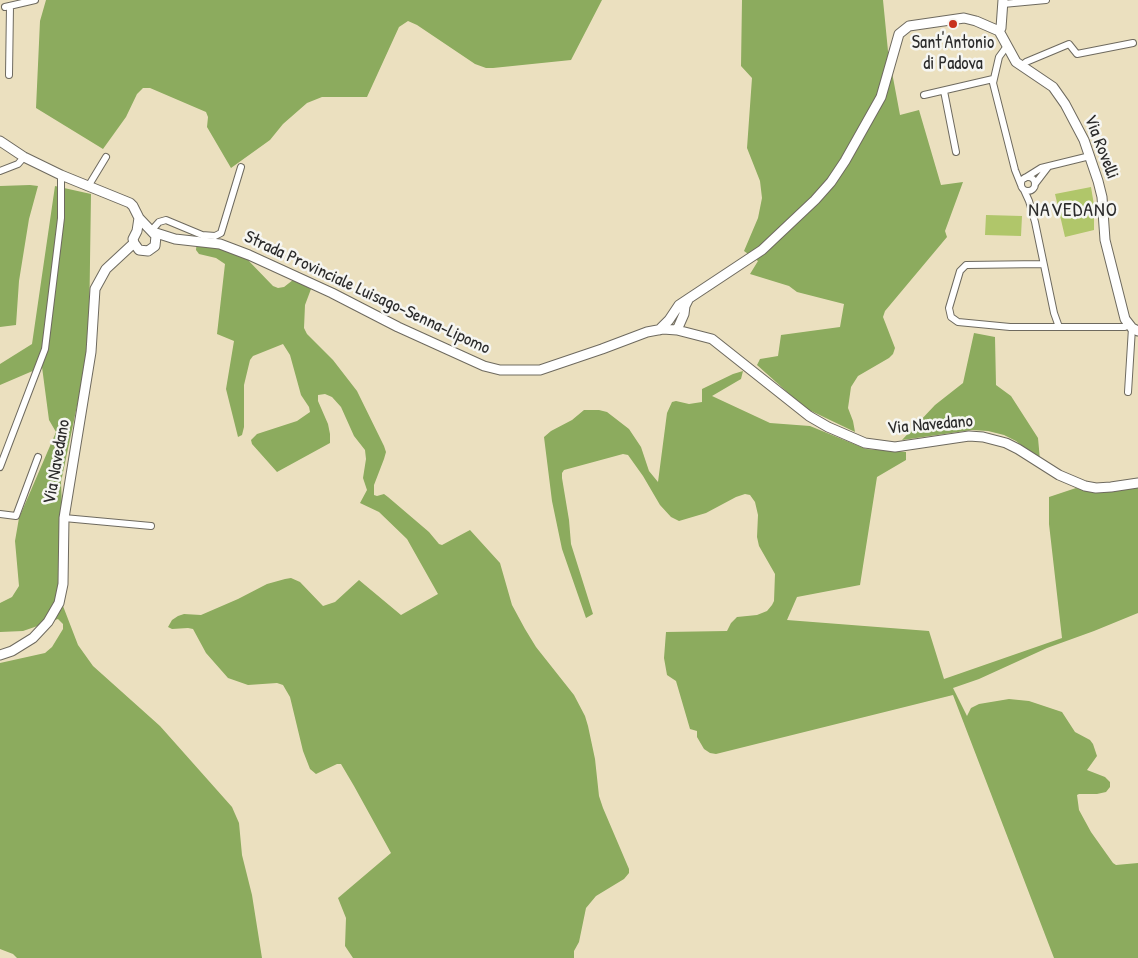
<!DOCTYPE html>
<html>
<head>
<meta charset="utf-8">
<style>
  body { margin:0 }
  canvas { display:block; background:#ebe0bf }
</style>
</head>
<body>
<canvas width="1138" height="958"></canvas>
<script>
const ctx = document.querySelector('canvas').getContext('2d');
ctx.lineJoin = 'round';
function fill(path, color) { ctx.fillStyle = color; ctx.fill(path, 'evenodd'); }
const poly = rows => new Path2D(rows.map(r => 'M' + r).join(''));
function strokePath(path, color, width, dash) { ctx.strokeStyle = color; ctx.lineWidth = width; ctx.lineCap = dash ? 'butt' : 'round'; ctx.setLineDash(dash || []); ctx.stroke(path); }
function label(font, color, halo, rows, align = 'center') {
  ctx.font = font + ' "Patrick Hand",sans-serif'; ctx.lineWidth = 5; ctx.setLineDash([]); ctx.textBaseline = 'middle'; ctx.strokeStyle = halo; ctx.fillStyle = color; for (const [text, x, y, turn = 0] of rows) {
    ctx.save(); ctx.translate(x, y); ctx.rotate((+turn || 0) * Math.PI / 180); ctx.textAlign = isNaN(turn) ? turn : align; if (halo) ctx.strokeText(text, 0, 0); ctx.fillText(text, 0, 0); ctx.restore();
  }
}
const green = poly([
  [1091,187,1094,205,1094,230,1065,237,1055,194],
  [986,215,1022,216,1021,236,985,235]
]);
const forest = poly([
  [46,0,602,0,571,60,493,68,486,68,475,64,417,25,408,21,399,27,367,97,322,97,307,103,283,124,270,140,231,168,207,127,208,117,206,112,150,88,143,88,137,94,126,117,103,149,36,108,40,21],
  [742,0,883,0,888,51,900,115,919,110,941,185,963,182,945,231,947,237,885,311,883,317,895,348,893,354,889,358,858,376,851,387,848,408,853,421,855,432,805,408,757,365,760,359,778,356,781,335,840,327,844,304,797,292,789,286,750,274,758,261,744,251,758,218,762,198,760,181,747,148,752,78,741,66],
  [30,185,38,186,29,219,19,281,16,325,0,327,0,186],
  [55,186,91,194,89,330,82,382,61,482,64,555,63,606,78,645,93,666,160,726,232,807,239,823,242,855,252,895,262,958,17,958,13,954,0,949,0,663,45,653,52,647,63,629,63,624,58,619,23,631,0,632,0,603,12,597,19,586,15,541,19,518,56,432,49,420,42,367,0,385,0,364,32,344],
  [197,239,245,257,273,286,278,288,284,287,293,280,311,289,305,305,304,328,307,334,333,360,357,391,384,446,386,452,384,459,374,485,374,495,377,496,384,494,388,497,429,532,439,544,442,545,470,530,500,563,512,605,525,629,536,647,574,695,585,716,588,726,595,759,599,796,603,808,629,869,629,873,624,879,596,896,586,908,579,942,574,951,574,958,353,958,345,946,346,918,338,898,391,853,354,786,341,764,337,764,316,774,310,769,303,751,290,697,283,685,277,683,248,685,228,678,206,653,193,629,188,628,172,629,168,627,172,620,178,616,184,614,201,615,238,599,267,584,285,579,291,578,300,582,323,606,335,602,359,580,401,615,438,594,407,539,379,512,360,503,367,490,363,478,366,459,365,450,354,436,341,407,332,397,325,394,318,395,318,401,328,424,330,434,330,443,277,472,252,444,251,440,257,434,297,421,310,412,309,407,301,395,290,355,283,344,253,356,250,360,244,385,244,427,242,435,238,437,226,389,234,341,217,334,225,264,216,258,199,254,196,250],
  [974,333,995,337,996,385,1011,396,1038,438,1040,460,1016,441,1004,435,988,431,972,430,902,440,935,405,963,383],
  [743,371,741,379,712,396,770,423,810,426,866,449,906,452,906,460,877,477,860,585,797,597,787,620,929,631,944,679,1062,638,1049,524,1049,497,1076,488,1094,492,1117,491,1138,487,1138,613,1094,631,1047,648,979,679,953,688,967,716,971,708,979,704,1009,699,1029,701,1062,712,1075,732,1090,740,1093,744,1097,756,1087,770,1105,777,1110,782,1110,787,1106,792,1097,794,1079,794,1077,795,1079,810,1091,832,1113,863,1116,865,1138,863,1138,958,1054,958,953,695,716,754,710,753,704,749,697,737,697,731,690,729,676,681,667,675,664,658,666,632,727,631,731,623,737,617,757,615,767,611,772,605,774,601,775,574,759,546,757,537,758,515,755,502,750,495,745,494,736,497,706,513,679,521,671,517,660,505,643,476,628,455,623,454,564,470,562,473,562,478,569,520,571,544,593,614,586,618,562,549,552,501,544,437,551,431,572,420,584,410,599,410,607,412,629,429,641,447,649,471,658,482,667,413,672,402,676,401,689,404,702,402,702,389,733,374]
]);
const minor = poly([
  [1003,4,1046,0],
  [5,7,35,0],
  [1007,46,999,57,993,83,1015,170,1021,185],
  [1021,66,1026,62,1069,44,1077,54,1133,43],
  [9,75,10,6],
  [944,91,956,152],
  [924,95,993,79],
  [0,171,18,164,24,157],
  '1021 184a7 7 0 1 1 14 0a7 7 0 1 1-14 0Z',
  [1025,178,1041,168,1090,156],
  [1035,184,1048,167],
  [89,185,106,157],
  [1024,190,1029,201,1035,222,1054,313,1059,327],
  [151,231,159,222,166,220,202,235,215,236,221,233,241,167],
  [1043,264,966,265,960,271,949,308,951,317,958,322,1010,327,1125,327,1128,324],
  [1128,392,1132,328],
  [0,467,45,349,61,218,61,175],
  [0,514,16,516,38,457],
  [64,518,151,526]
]);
const tertiary = poly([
  [999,31,1001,28,1003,0],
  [0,141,24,157,61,175,130,203,133,206,139,218,156,236,155,246,148,251,139,250,134,243,133,239,137,231,139,218],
  [153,232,175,239,220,244,249,255,332,293,398,327,484,366,500,370,540,370,602,349,647,332,663,329,677,330,712,339,809,416,828,427,865,443,895,447,969,436,983,437,1006,443,1018,449,1059,475,1085,486,1096,488,1111,487,1138,483],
  [659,330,669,320,679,305,688,299,762,250,815,200,831,182,845,161,881,97,899,34,909,26,964,18,976,21,999,31,1016,62,1053,87,1065,104,1084,140,1098,181,1102,197,1105,240,1125,319,1132,328,1138,331],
  [677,330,684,314,685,306,688,300],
  [0,655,12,651,33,638,48,622,59,603,63,584,64,518,91,352,95,289,106,269,134,243]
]);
const markers = [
  [953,24,5,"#c8321e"]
];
const poiNames = [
  ["Sant'Antonio",953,43],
  ["di Padova",953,64]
];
const streetNames = [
  ["Via Rovelli",1101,147,69],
  ["Strada Provinciale Luisago-Senna-Lipomo",367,293,25],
  ["Via Navedano",930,425,-5],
  ["Via Navedano",57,462,-80]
];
const quarterNames = [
  ["NAVEDANO",1073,211]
];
fill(green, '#b0c66a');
fill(forest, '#8cab5e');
strokePath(minor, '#6e6a5f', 8);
strokePath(tertiary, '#6e6a5f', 11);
strokePath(minor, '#fff', 6);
strokePath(tertiary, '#fff', 9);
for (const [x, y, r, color] of markers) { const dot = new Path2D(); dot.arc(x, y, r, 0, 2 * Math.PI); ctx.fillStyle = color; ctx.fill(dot); strokePath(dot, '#f6f6f2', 2); }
label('18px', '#2b2b2b', '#f6f6f2', poiNames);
label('18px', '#2b2b2b', '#f6f6f2', streetNames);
ctx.letterSpacing = '1px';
label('20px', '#2b2b2b', '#f6f6f2', quarterNames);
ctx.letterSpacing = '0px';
</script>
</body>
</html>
